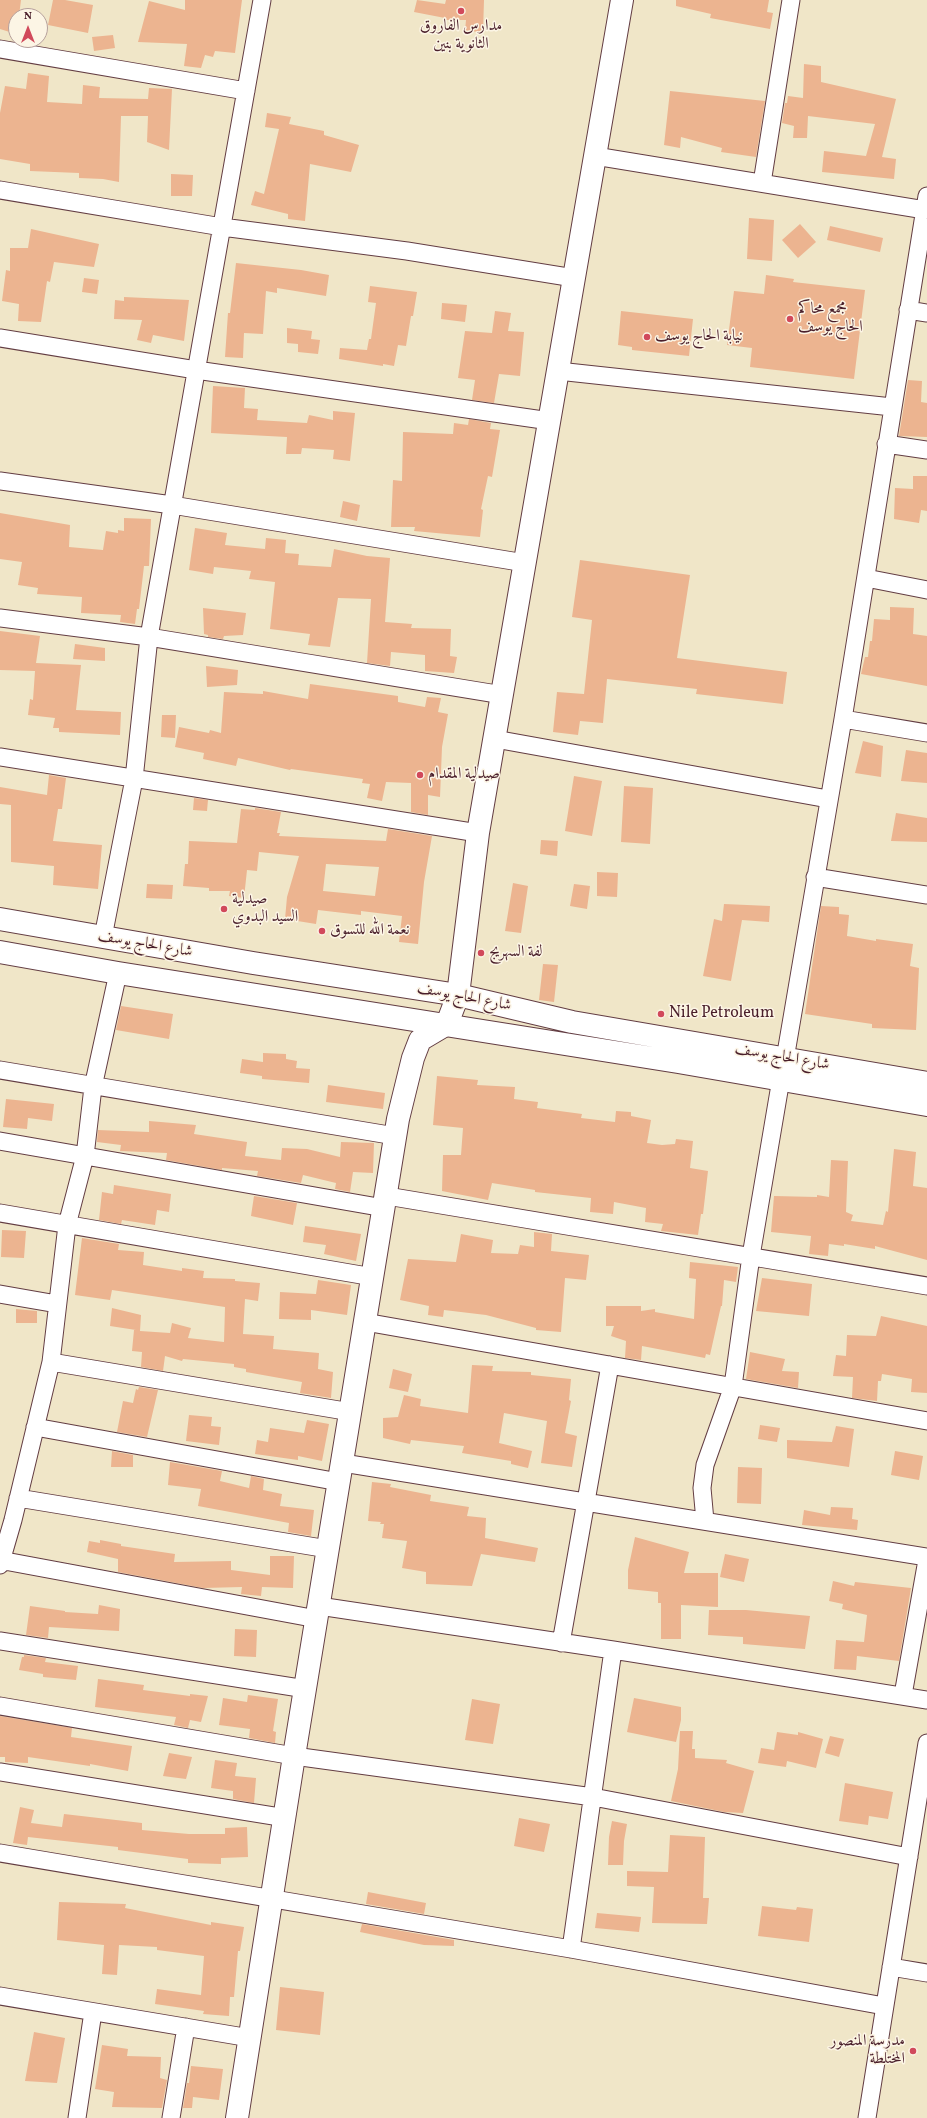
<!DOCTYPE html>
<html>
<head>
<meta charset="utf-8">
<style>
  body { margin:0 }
  #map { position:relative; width:927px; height:2118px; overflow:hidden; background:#f0e6c8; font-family:Vollkorn,serif }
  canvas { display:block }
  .north { position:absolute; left:8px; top:8px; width:40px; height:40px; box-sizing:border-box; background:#fcf5e5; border:1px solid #b59f9b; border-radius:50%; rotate:0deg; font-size:11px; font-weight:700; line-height:16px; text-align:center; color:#4a1f2b }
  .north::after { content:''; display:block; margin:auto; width:14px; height:18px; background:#d1495b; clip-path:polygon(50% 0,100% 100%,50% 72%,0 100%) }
</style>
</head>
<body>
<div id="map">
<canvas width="927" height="2118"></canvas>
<div class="north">N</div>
</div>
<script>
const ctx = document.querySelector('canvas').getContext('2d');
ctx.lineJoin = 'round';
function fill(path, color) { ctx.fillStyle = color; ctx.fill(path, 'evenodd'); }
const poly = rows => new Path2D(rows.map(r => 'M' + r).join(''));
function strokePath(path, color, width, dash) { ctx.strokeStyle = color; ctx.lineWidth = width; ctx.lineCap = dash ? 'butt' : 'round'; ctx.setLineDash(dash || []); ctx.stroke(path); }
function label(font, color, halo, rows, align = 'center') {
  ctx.font = font + ' Vollkorn,Amiri,serif'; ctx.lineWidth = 3; ctx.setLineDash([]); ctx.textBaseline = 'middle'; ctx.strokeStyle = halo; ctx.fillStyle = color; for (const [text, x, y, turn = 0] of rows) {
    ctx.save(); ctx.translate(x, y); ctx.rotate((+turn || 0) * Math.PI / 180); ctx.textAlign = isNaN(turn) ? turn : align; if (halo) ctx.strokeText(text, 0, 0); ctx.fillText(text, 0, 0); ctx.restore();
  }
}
const building = poly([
  [0,0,21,0,19,16,16,16,16,34,0,29],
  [53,0,65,0,93,5,88,33,48,25],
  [185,0,242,0,235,53,215,51,213,57,205,55,201,68,184,66,187,44,138,42,149,1,185,10],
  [417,0,445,4,446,0,484,0,483,32,465,31,466,20,445,20,445,18,414,12],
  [676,0,769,0,767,12,773,13,770,29,710,18,711,14,676,6],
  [113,35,115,48,94,51,92,37],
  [804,64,821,66,821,82,896,99,882,157,896,159,894,179,822,172,824,151,866,156,875,124,808,116,807,138,793,138,794,126,782,123,785,103,787,103,788,96,803,98],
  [28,73,49,76,47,102,82,104,83,85,100,87,99,98,148,99,149,88,172,89,169,150,147,142,148,116,121,116,119,182,103,179,79,178,79,173,30,171,30,164,0,159,0,113,5,86,26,89],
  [670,91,765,101,756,157,721,152,722,148,681,137,680,148,664,145],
  [267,113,291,117,289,124,324,131,324,135,359,145,351,172,310,164,305,221,288,219,288,214,251,205,255,191,264,194,279,129,265,127],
  [171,174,193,175,192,196,171,196],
  [749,218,774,220,772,261,747,259],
  [800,224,816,242,798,258,782,240],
  [830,226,883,238,880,252,827,240],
  [31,229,99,244,94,267,54,262,50,282,47,281,41,322,18,321,19,304,2,301,6,270,10,271,10,248,28,248],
  [236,263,301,270,329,275,326,296,277,288,277,293,266,291,263,334,244,333,243,358,225,357,228,313,230,313],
  [766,275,794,279,793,282,865,290,854,379,750,367,752,348,727,345,734,291,764,294],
  [84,278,99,280,97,294,82,292],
  [370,286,417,292,413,316,411,316,406,346,398,345,394,366,383,364,383,366,339,359,340,348,367,350,369,339,371,339,376,303,368,302],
  [124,297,189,300,184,341,153,335,151,343,137,340,142,320,114,319,115,300,124,301],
  [442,303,467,305,465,322,441,319],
  [495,311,511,313,508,331,524,332,520,376,499,374,494,403,472,400,475,380,458,378,465,331,492,333],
  [621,311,693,319,689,356,632,350,632,347,618,345],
  [287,328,312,331,311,339,320,340,318,354,298,352,298,344,287,343],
  [908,380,922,381,921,402,927,403,927,437,899,436],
  [213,386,245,388,244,408,258,409,257,420,307,423,309,415,333,420,333,411,355,413,350,461,333,459,334,450,302,448,301,454,286,454,287,437,211,433],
  [469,419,491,423,490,429,500,430,492,477,488,476,481,509,483,510,480,537,414,531,415,527,391,527,393,480,402,481,403,432,453,434,454,423,468,425],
  [913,476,927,476,927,511,921,510,919,523,894,519,895,488,913,489],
  [343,501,360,505,357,521,340,517],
  [0,513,70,525,69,547,103,550,106,531,118,533,118,530,124,531,124,518,151,519,149,566,144,566,139,609,137,609,135,624,120,622,121,615,81,613,82,597,37,594,38,588,18,585,22,562,0,559],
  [195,528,227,533,225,545,265,549,266,538,286,540,285,553,299,554,298,565,331,567,334,549,367,556,390,558,385,622,412,624,411,628,451,629,450,656,457,657,454,673,425,671,425,655,391,652,390,666,367,663,371,599,338,598,330,647,308,645,310,634,270,629,275,582,249,579,251,571,214,567,213,574,189,570],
  [580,560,690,575,677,658,787,672,783,704,696,694,697,689,607,679,603,723,580,721,578,735,553,732,557,692,584,694,592,620,572,617],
  [890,607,914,608,913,634,927,636,927,686,861,674,865,657,868,657,870,641,872,641,874,619,890,620],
  [203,608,246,613,243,635,224,636,223,639,208,637,208,635,204,634],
  [0,631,40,636,36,663,81,665,76,710,121,712,120,735,59,732,59,728,53,728,55,718,28,715,30,699,33,700,35,671,0,670],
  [75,644,105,648,105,661,73,659],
  [206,666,238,670,237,685,207,687],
  [310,684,398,696,398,702,425,707,427,697,441,698,438,712,448,714,442,747,440,797,428,795,428,815,411,812,411,783,386,782,382,801,367,798,370,784,362,783,363,779,291,769,290,770,238,758,236,766,203,759,204,753,175,747,179,727,209,733,210,730,221,733,224,692,263,694,263,691,308,699],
  [162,715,176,715,175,738,161,737],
  [863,741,883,746,881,777,855,773],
  [906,750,927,753,927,783,901,781],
  [49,775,66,778,62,809,58,809,53,841,102,845,98,889,53,885,54,866,11,862,11,805,0,804,0,787,47,795],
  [574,776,602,781,592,836,565,831],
  [624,786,653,788,650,844,621,842],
  [194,798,208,800,207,811,193,810],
  [255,808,281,812,277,833,280,833,279,836,386,841,388,829,432,836,424,882,418,944,399,942,402,916,361,911,361,915,318,910,316,924,285,919,287,897,299,856,259,852,257,871,247,870,244,898,229,896,230,891,209,891,209,888,183,886,185,864,188,864,189,841,237,843,241,809,255,810],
  [326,864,379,867,375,896,323,891],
  [896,813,927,818,927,842,891,841],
  [541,840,558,841,557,856,540,854],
  [597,872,618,873,617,897,597,896],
  [513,883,528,886,521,933,505,931],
  [147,884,173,885,172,899,146,898],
  [574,884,590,886,587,909,570,906],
  [724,904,770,906,769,922,742,920,731,981,703,976,714,919,722,921],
  [821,906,839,907,839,914,849,915,847,936,876,941,876,939,913,944,910,966,919,968,916,1030,872,1028,872,1024,805,1014],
  [543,964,558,965,554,1002,539,1000],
  [121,1006,173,1014,169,1039,116,1030],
  [263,1053,286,1054,286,1059,297,1061,296,1068,310,1069,309,1083,262,1079,262,1076,240,1073,242,1059,263,1062],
  [437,1076,478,1080,477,1085,515,1087,514,1099,538,1102,537,1108,582,1114,581,1118,615,1122,616,1111,631,1112,631,1116,651,1120,647,1143,662,1145,675,1144,676,1139,693,1141,690,1168,708,1171,703,1214,701,1214,698,1235,661,1231,663,1224,645,1222,646,1208,614,1202,613,1214,590,1212,591,1198,535,1192,535,1190,492,1183,488,1200,442,1191,443,1155,461,1155,463,1128,433,1125],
  [328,1085,385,1093,383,1109,326,1102],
  [6,1099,54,1104,52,1121,28,1118,27,1129,3,1127],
  [149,1121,196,1125,194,1134,247,1142,245,1156,281,1160,282,1148,307,1149,340,1157,341,1142,374,1143,373,1173,353,1172,350,1192,335,1189,336,1183,303,1175,301,1183,257,1176,258,1171,222,1168,222,1170,166,1160,167,1153,120,1151,121,1145,97,1142,98,1130,149,1132],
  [894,1149,916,1152,913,1186,927,1188,927,1260,875,1246,875,1249,844,1244,844,1246,829,1244,828,1256,809,1254,811,1236,771,1232,774,1196,817,1197,817,1195,829,1197,831,1160,848,1161,846,1212,853,1215,851,1221,883,1225,886,1211,888,1212],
  [114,1185,171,1194,169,1212,157,1210,155,1225,122,1220,121,1224,99,1220,102,1192,113,1194],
  [254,1196,297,1203,293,1225,251,1216],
  [305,1226,361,1234,356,1261,324,1254,326,1245,303,1242],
  [2,1230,26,1231,24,1258,1,1257],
  [534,1232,552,1234,551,1251,589,1255,586,1280,565,1278,561,1332,536,1330,536,1328,486,1315,444,1310,443,1317,428,1315,429,1306,400,1300,408,1259,456,1262,461,1234,493,1240,491,1253,518,1254,520,1245,534,1247],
  [82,1238,119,1244,118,1250,144,1252,143,1265,182,1271,182,1268,204,1271,203,1278,235,1279,235,1281,260,1283,258,1301,245,1299,243,1334,274,1336,273,1349,319,1353,318,1369,333,1372,331,1398,300,1393,302,1382,246,1372,246,1369,234,1367,234,1364,183,1359,182,1361,165,1356,163,1371,141,1367,142,1352,132,1351,134,1330,136,1330,110,1326,112,1308,141,1315,140,1331,170,1333,172,1323,191,1328,188,1338,224,1342,225,1307,112,1290,110,1300,75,1295],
  [690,1262,738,1267,736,1282,724,1280,722,1306,721,1306,710,1355,706,1354,705,1358,642,1346,641,1360,625,1358,626,1341,611,1336,614,1326,606,1326,606,1306,641,1306,641,1311,655,1309,655,1312,694,1319,696,1279,689,1278],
  [762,1278,812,1284,809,1316,756,1311],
  [318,1280,351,1285,347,1315,311,1310,311,1320,279,1319,280,1292,316,1294],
  [16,1309,37,1311,37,1323,16,1323],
  [881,1316,927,1326,927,1393,911,1392,912,1379,882,1374,881,1381,878,1381,877,1401,852,1398,853,1377,833,1376,836,1355,846,1356,847,1335,876,1336],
  [750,1352,785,1359,782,1371,799,1372,798,1388,746,1379],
  [472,1365,493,1366,492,1371,531,1372,531,1375,571,1379,569,1400,571,1401,565,1433,577,1436,572,1467,541,1463,547,1421,504,1413,499,1443,532,1451,528,1468,511,1464,511,1461,462,1453,464,1446,411,1440,410,1444,383,1438,383,1418,398,1417,404,1395,421,1399,420,1406,468,1413],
  [393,1369,412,1374,408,1392,389,1388],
  [139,1387,158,1390,147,1437,117,1432,123,1401,133,1403,136,1389,138,1390],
  [189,1415,212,1417,211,1426,221,1427,219,1445,186,1441],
  [307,1420,329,1424,322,1461,298,1456,298,1460,255,1454,257,1440,268,1442,270,1428,304,1433],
  [760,1425,780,1428,777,1442,758,1439],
  [836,1426,854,1429,849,1467,787,1458,787,1440,832,1442],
  [112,1451,133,1455,133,1467,111,1467],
  [895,1451,923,1456,919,1480,891,1475],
  [170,1462,222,1471,220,1481,249,1488,251,1476,264,1479,263,1490,282,1494,280,1506,314,1510,311,1536,288,1532,289,1523,198,1506,201,1489,168,1485],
  [738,1467,762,1468,761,1504,737,1503],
  [372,1482,391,1484,390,1487,431,1495,430,1501,469,1507,467,1516,486,1518,485,1538,538,1548,535,1562,481,1554,472,1586,426,1584,426,1572,402,1568,407,1541,382,1538,384,1524,380,1524,381,1522,368,1521],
  [831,1507,853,1508,852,1519,858,1520,857,1530,802,1525,804,1510,830,1515],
  [635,1537,689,1552,684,1573,718,1573,718,1607,681,1605,681,1639,661,1639,661,1603,658,1603,658,1592,628,1589,628,1570],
  [100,1540,121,1544,121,1546,175,1554,174,1562,231,1561,231,1570,270,1575,270,1556,294,1556,293,1588,262,1587,261,1596,241,1594,242,1587,203,1588,118,1572,118,1559,87,1552,89,1541,100,1543],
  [725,1554,749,1559,744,1582,720,1577],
  [833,1581,854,1586,855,1582,911,1588,899,1661,857,1656,856,1670,834,1669,836,1640,864,1642,867,1615,842,1609,843,1604,829,1601],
  [99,1605,120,1609,119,1631,49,1627,48,1638,26,1635,30,1606,65,1611,65,1612,98,1614],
  [709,1610,746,1610,810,1616,805,1649,743,1644,743,1637,708,1635],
  [235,1629,257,1630,256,1657,234,1656],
  [24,1655,46,1658,45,1662,78,1666,76,1680,43,1677,43,1674,19,1670,22,1657,24,1657],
  [98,1679,144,1685,143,1690,190,1696,190,1694,208,1696,201,1722,190,1720,188,1728,174,1725,176,1717,95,1707],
  [248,1695,278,1699,273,1731,276,1732,275,1743,249,1738,250,1729,219,1725,223,1698,247,1702],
  [634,1698,681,1707,681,1720,676,1742,627,1732],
  [472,1699,500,1704,493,1744,465,1740],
  [0,1716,72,1728,71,1737,132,1746,128,1771,90,1764,90,1766,28,1757,28,1763,5,1762,5,1757,0,1757],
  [680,1731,693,1731,692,1749,695,1749,695,1758,727,1760,726,1763,754,1771,743,1813,724,1812,671,1801,678,1769],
  [777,1732,798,1735,798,1732,823,1739,816,1768,787,1761,786,1767,758,1763,761,1748,774,1750],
  [830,1736,844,1739,839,1757,825,1753],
  [169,1753,192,1757,186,1779,163,1776],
  [215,1760,237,1763,235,1776,256,1778,254,1803,233,1799,233,1791,211,1788],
  [845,1783,893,1792,888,1819,869,1816,868,1825,839,1821],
  [20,1807,34,1810,31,1823,62,1827,64,1814,142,1823,142,1830,189,1834,225,1834,225,1828,247,1827,248,1857,221,1858,221,1864,188,1863,188,1859,118,1850,118,1847,28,1837,27,1845,13,1843],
  [519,1818,550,1824,544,1852,514,1846],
  [612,1821,627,1824,624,1841,623,1865,608,1865,609,1837],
  [670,1835,705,1837,703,1898,709,1898,707,1924,652,1923,654,1887,627,1886,627,1871,668,1872],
  [368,1892,426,1903,424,1914,366,1904],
  [59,1902,126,1904,125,1908,211,1925,211,1922,244,1927,240,1951,238,1951,234,1997,230,1997,229,2016,203,2014,204,2011,155,2004,157,1989,201,1995,204,1956,157,1950,157,1947,119,1945,117,1975,102,1974,104,1945,57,1940],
  [762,1906,796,1910,797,1907,813,1909,809,1942,758,1936],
  [597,1913,641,1917,639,1932,595,1928],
  [362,1924,454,1940,454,1946,424,1945,360,1932],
  [280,1987,324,1992,320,2035,276,2030],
  [34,2032,65,2038,57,2083,25,2081],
  [102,2045,128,2049,127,2056,161,2057,160,2078,167,2080,162,2108,112,2107,114,2092,95,2089],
  [191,2066,223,2069,219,2100,193,2097,192,2108,183,2108,187,2083,189,2083]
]);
const minor = poly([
  [0,49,246,91],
  [595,156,925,210],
  [762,183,791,0],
  [0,190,222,227,407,251,574,278],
  [908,310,927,313],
  [0,338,196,370,550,421],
  [558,371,892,407],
  [886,444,927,450],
  [0,481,172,505,525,563],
  [866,578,927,590],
  [0,618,149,637,503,695],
  [843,719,927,733],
  [495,739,828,799],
  [0,757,478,833],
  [815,877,927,895],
  [103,937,134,779,149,637,262,0],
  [785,1059,843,719,927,196],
  [0,1070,395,1136],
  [0,1141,384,1208],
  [387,1196,927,1286],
  [0,1213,373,1277],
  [0,1294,57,1304],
  [365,1322,927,1421],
  [51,1362,351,1412],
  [35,1427,339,1482],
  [343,1463,927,1557],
  [18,1498,328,1549],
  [705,1521,702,1488,705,1465,733,1386,751,1256,781,1079],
  [0,1560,317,1619],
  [0,1565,13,1520,51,1362,67,1225,85,1156,93,1087,118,973],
  [319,1606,613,1650,927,1700],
  [0,1641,306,1689],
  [561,1643,610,1365],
  [903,1695,927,1560],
  [0,1706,294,1756,593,1797,909,1857],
  [0,1772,286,1818],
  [0,1853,571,1949,884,2006],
  [571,1949,613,1650],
  [891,1967,927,1973],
  [0,1996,250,2038],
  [77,2118,93,2012],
  [171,2118,186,2027],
  [867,2118,927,1743]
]);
const tertiary = poly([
  [237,2118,294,1756,398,1119,413,1058,420,1040,447,1024,458,995,478,833,622,0]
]);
const secondary = poly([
  [0,919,253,963,458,995,572,1022,927,1083],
  [0,952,118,973,678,1062,927,1105]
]);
const markers = [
  [461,11,4,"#d1495b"],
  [790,319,4,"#d1495b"],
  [647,337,4,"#d1495b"],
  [420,775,4,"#d1495b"],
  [224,909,4,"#d1495b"],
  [322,931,4,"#d1495b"],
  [481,953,4,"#d1495b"],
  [661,1014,4,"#d1495b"],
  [913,2051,4,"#d1495b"]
];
const poiNames = [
  ["مدارس الفاروق",461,27,"center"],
  ["الثانوية بنين",461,45,"center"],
  ["مجمع محاكم",798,310],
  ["الحاج يوسف",798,328],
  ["نيابة الحاج يوسف",655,337],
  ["صيدلية المقدام",428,775],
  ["صيدلية",232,900],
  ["السيد البدوي",232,918],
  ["نعمة الله للتسوق",330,931],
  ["لفة السهريج",489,953],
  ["Nile Petroleum",669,1014],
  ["مدرسة المنصور",905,2042,"right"],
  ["المختلطة",905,2060,"right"]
];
const streetNames = [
  ["شارع الحاج يوسف",145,945,10],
  ["شارع الحاج يوسف",464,998,11],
  ["شارع الحاج يوسف",782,1058,10]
];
fill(building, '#ecb490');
strokePath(minor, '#633d43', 19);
strokePath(tertiary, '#633d43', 24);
strokePath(secondary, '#633d43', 24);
strokePath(minor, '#fff', 17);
strokePath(tertiary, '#fff', 22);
strokePath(secondary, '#fff', 22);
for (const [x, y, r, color] of markers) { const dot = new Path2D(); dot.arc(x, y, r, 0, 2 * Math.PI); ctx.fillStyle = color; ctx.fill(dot); strokePath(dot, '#fcf5e5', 1.5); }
label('16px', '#4a1f2b', '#fcf5e5', poiNames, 'left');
label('16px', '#4a1f2b', '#fcf5e5', streetNames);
</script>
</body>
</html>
